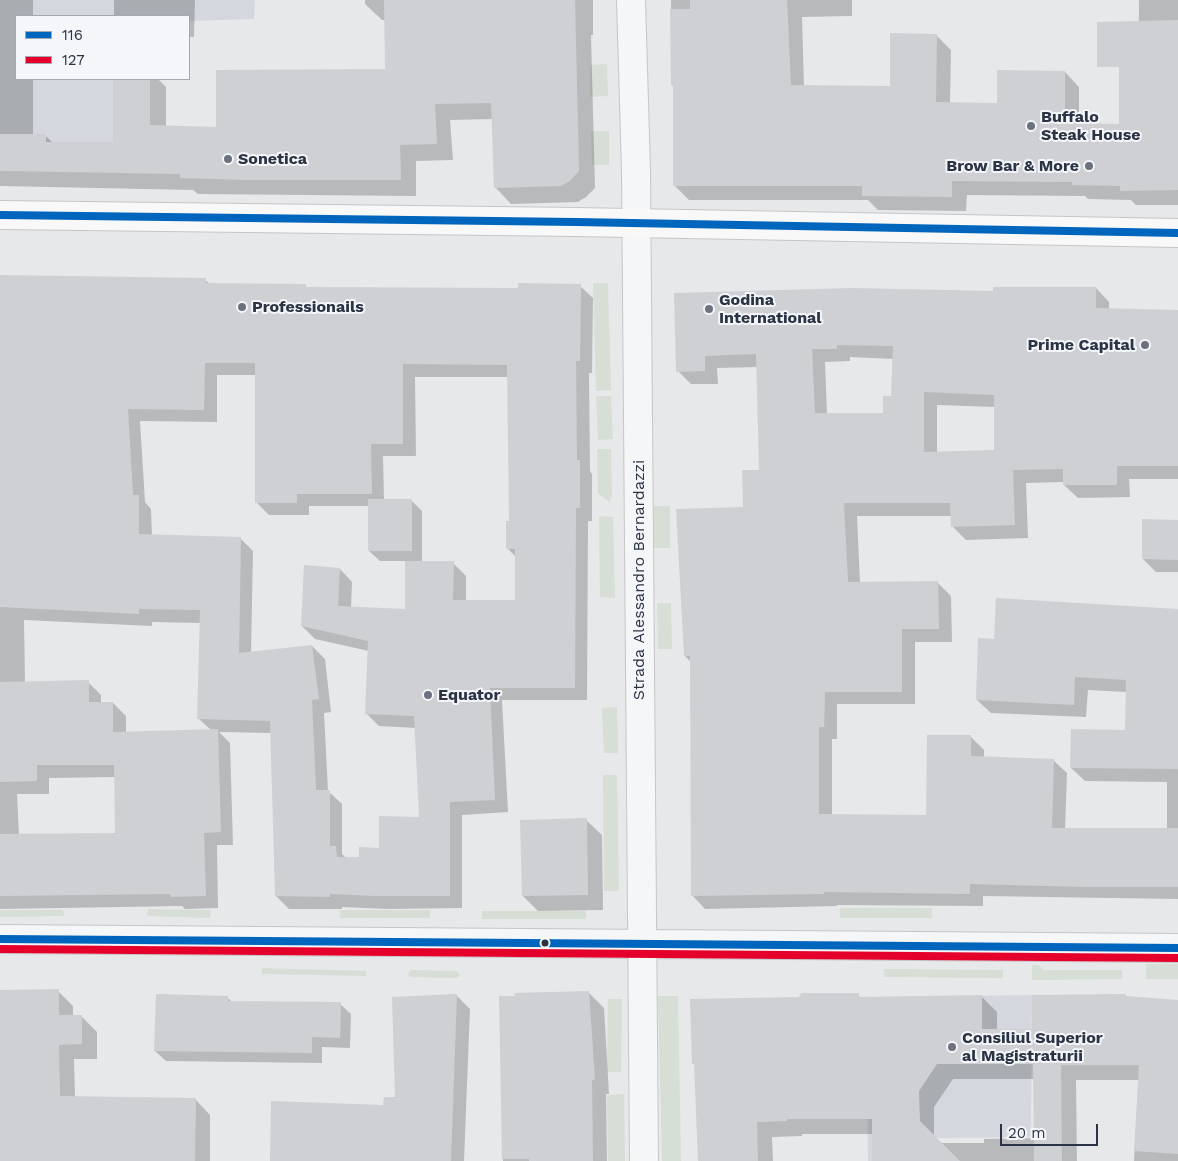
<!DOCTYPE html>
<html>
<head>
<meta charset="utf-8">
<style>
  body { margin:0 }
  #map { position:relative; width:1178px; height:1161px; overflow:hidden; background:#e6e8ea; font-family:"Work Sans",sans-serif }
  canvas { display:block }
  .legend { position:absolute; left:15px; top:15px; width:175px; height:65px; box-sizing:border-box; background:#f4f6f9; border:1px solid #a4a8b1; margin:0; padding:6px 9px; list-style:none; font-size:15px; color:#2b3445 }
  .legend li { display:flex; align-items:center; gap:10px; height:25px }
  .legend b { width:25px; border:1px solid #a4a8b1 }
  .scale { position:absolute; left:1000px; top:1124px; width:98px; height:22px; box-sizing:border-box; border:2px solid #2b3445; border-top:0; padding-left:6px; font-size:15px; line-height:18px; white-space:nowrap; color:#2b3445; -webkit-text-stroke:4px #f4f6f9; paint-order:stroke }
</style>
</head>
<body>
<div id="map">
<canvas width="1178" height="1161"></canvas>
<ul class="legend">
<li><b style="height:6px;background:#0065bd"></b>116</li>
<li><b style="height:6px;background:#e4002b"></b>127</li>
</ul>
<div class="scale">20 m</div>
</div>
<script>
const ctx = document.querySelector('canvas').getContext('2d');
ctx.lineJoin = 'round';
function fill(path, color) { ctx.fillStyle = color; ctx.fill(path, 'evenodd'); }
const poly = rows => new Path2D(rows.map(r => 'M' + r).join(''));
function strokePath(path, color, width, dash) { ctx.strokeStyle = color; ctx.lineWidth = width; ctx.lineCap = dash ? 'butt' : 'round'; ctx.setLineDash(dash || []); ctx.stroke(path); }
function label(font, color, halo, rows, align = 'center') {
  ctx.font = font + ' "Work Sans",sans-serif'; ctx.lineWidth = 4; ctx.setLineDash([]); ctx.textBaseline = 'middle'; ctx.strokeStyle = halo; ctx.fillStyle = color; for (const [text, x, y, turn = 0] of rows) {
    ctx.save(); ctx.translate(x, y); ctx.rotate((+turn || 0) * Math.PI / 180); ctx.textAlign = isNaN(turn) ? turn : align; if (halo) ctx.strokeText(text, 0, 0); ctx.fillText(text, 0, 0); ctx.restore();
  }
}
const built = poly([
  [0,0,255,0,254,19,189,21,189,16,16,16,16,79,150,79,149,173,0,171],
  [1032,995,1031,1137,937,1138,937,1161,868,1161,867,1081,882,997]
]);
const green = poly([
  [607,64,608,96,590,97,590,65],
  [591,131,609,131,609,165,592,165],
  [593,283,608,283,611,390,596,391],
  [596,396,611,396,613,439,598,440],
  [597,449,611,449,612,496,609,502,598,493],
  [654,506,670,506,670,548,654,548],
  [599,516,613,517,615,598,600,597],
  [657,603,671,603,672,649,658,649],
  [617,707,618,753,604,753,602,708],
  [603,775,617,775,619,891,604,891],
  [840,908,932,908,932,918,840,918],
  [148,909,211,910,210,918,147,916],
  [0,910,63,910,64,916,0,917],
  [340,910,430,910,430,918,340,918],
  [482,911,586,911,586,919,482,919],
  [1146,964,1178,964,1178,979,1146,979],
  [1032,965,1038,965,1044,970,1122,970,1122,979,1032,980],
  [262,968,366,971,366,976,262,974],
  [884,969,1003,970,1003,978,884,977],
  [410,970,457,971,460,975,457,978,410,977,408,974],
  [658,996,678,996,681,1161,662,1161],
  [608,999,622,999,621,1072,607,1072],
  [624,1094,625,1161,608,1161,607,1095]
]);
const shadow = poly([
  [0,0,33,0,33,16,16,16,16,79,33,79,33,135,46,136,54,144,114,144,114,79,158,79,166,87,166,127,217,128,386,70,385,20,382,20,365,4,365,0,593,0,593,35,591,35,595,188,586,197,578,202,511,204,495,187,493,119,450,120,453,160,416,161,416,196,198,194,193,190,0,186],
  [114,0,195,0,194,37,189,37,189,16,114,16],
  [671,0,852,0,852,16,802,17,804,86,891,87,936,35,951,50,950,103,998,104,1065,72,1079,87,1079,125,1138,130,1139,0,1178,0,1178,205,1136,205,1131,200,1088,199,1085,196,967,195,966,211,878,210,868,200,689,200,674,185,674,87,672,85],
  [0,276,205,280,210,284,305,286,308,288,519,289,580,286,593,298,592,373,589,373,590,471,592,474,592,521,588,521,587,700,502,700,508,812,462,815,462,908,388,909,342,907,342,909,289,909,276,896,272,733,219,732,230,743,233,845,217,845,218,908,185,909,182,906,0,909],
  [217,375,257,375,256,502,269,515,309,515,309,506,369,506,369,551,380,561,406,561,406,611,351,608,352,582,340,569,302,626,315,639,369,651,366,713,379,726,416,728,420,818,380,849,360,858,346,858,342,854,342,804,328,791,324,713,331,712,325,659,312,646,251,653,253,551,240,538,152,536,151,509,145,502,140,421,217,422],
  [415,377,508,377,511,522,508,549,516,557,517,601,466,602,466,576,453,563,422,562,422,511,411,500,384,500,383,456,416,456],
  [24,620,152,626,152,622,201,623,199,719,211,730,126,733,126,716,113,703,101,703,101,695,88,682,25,682],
  [115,777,116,834,19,835,17,794,49,794,49,778],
  [1096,288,1109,302,1109,310,1178,311,1178,479,1129,479,1130,497,1078,498,1064,485,1064,482,1026,483,1028,538,966,540,952,526,952,516,857,516,860,583,937,582,951,596,952,642,915,642,915,704,837,704,837,739,832,739,832,816,927,817,971,737,984,750,984,758,1053,760,1067,773,1065,830,1167,830,1167,782,1085,781,1071,768,1126,732,1127,692,1088,690,1086,717,991,713,977,700,995,640,1178,610,1178,899,983,896,983,906,837,905,837,906,705,909,692,895,691,662,685,656,760,471,757,367,717,368,718,384,691,384,678,371,676,294,994,292],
  [850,357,894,359,893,398,884,414,827,414,825,362,850,361],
  [937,405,995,407,995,451,937,453],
  [1178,521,1178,572,1156,572,1143,559],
  [586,820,602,835,603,910,538,911,523,896],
  [0,991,58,991,73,1006,73,1016,81,1016,97,1032,97,1059,74,1059,75,1097,195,1099,210,1115,210,1161,0,1161],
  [589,993,604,1008,609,1094,606,1094,607,1161,503,1161,500,998],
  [858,995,861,998,982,997,997,1012,997,1030,1034,1030,1125,995,1128,998,1178,1001,1178,1161,1134,1161,1139,1080,1076,1080,1077,1161,874,1161,874,1134,802,1134,802,1136,772,1137,773,1161,700,1161,696,1066,693,1063,800,999],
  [953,1079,1034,1079,1035,1138,984,1139,984,1143,940,1143,934,1137,934,1107],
  [457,996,470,1009,464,1161,271,1161,384,1106,396,1099,393,998],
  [227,997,232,1002,340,1004,351,1014,350,1048,322,1047,322,1063,166,1061,155,1051]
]);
const building = poly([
  [384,0,575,0,579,171,570,181,561,186,494,188,491,103,435,104,437,144,400,145,401,180,246,180,180,178,180,174,0,171,0,134,46,134,46,142,113,142,113,79,150,79,150,125,216,127,216,70,385,69],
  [690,0,787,0,791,85,890,86,890,33,937,34,936,102,997,103,997,70,1065,71,1065,123,1119,124,1119,67,1097,67,1097,22,1178,20,1178,190,1120,191,1120,186,1072,185,1072,182,952,181,952,197,862,196,862,186,673,186,673,85,671,85,670,9,690,9],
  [0,275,206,278,206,283,306,284,306,287,518,288,518,283,581,284,580,361,576,361,577,460,580,460,580,508,576,508,575,688,490,688,495,800,450,802,450,896,375,896,330,894,330,897,275,896,270,721,197,719,200,610,139,609,139,614,0,607],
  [205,363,255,363,255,503,297,503,297,494,372,494,371,444,403,444,403,364,507,365,509,521,506,521,506,549,515,549,515,600,453,600,454,561,405,561,405,609,338,606,340,568,304,565,301,626,368,641,365,714,414,716,419,817,379,816,379,848,359,847,359,857,337,857,336,846,330,846,330,790,316,790,312,700,319,699,312,645,239,653,241,537,139,534,139,495,133,495,128,409,204,410],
  [993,287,1096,287,1096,308,1178,310,1178,466,1117,466,1117,485,1063,485,1063,469,1013,470,1015,525,951,527,950,503,844,503,848,582,938,581,939,629,902,629,902,692,825,692,824,727,819,727,819,814,926,815,927,735,971,735,971,756,1054,759,1052,828,1178,828,1178,887,1085,887,970,884,970,894,824,892,824,894,691,896,690,656,684,656,676,509,743,507,742,470,759,470,756,354,705,356,705,371,676,372,674,293,852,288,993,291],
  [837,345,893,346,891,396,883,396,883,413,815,413,812,349,837,349],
  [924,392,994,395,994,450,924,452],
  [368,499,412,499,412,551,368,551],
  [1142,519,1178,520,1178,560,1142,559],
  [996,598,1178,609,1178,769,1070,768,1071,729,1125,730,1126,680,1075,677,1074,705,976,700,978,638,994,639],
  [89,680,89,702,113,702,113,732,218,729,221,832,204,833,206,896,171,897,170,894,0,896,0,834,115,833,114,765,37,765,37,781,0,782,0,682],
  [587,818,588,895,522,896,520,820],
  [59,989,59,1015,82,1015,82,1044,59,1045,60,1096,196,1098,195,1161,0,1161,0,990],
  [589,991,595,1080,592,1080,593,1161,529,1161,529,1159,502,1159,499,996,515,996,514,993],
  [801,993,859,993,859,997,982,995,982,1029,1032,1029,1032,995,1126,994,1126,996,1178,1000,1178,1154,1134,1151,1139,1065,1061,1065,1062,1161,1034,1161,1033,1064,937,1064,919,1091,920,1121,960,1161,872,1161,872,1119,787,1119,787,1121,757,1122,758,1161,698,1161,694,1064,692,1064,690,999,799,997],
  [156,994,228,996,228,1001,341,1002,340,1038,312,1037,312,1053,154,1051],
  [457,994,451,1161,270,1161,271,1101,383,1105,384,1097,395,1097,392,997]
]);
const street = poly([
  [631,0,636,170,644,1161],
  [0,939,1178,948]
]);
const secondary = poly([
  [0,215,576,222,1178,233]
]);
const bus1 = poly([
  [0,215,576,222,1178,233],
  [0,939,1178,948]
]);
const bus2 = poly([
  [0,949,1178,958]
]);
const markers = [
  [1031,126,5,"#6c737f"],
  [228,159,5,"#6c737f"],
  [1089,166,5,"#6c737f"],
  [242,307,5,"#6c737f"],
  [709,309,5,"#6c737f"],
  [1145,345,5,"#6c737f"],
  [428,695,5,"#6c737f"],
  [545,943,4.5,"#2b3445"],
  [952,1047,5,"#6c737f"]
];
const poiNames = [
  ["Buffalo",1041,117],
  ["Steak House",1041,135],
  ["Sonetica",238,159],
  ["Brow Bar & More",1079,166,"right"],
  ["Godina",719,300],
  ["International",719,318],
  ["Professionails",252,307],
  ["Prime Capital",1135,345,"right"],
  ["Equator",438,695],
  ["Consiliul Superior",962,1038],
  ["al Magistraturii",962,1056]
];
const streetNames = [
  ["Strada Alessandro Bernardazzi",639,580,-90]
];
fill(built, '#d4d7dd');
fill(green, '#d6ded6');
fill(shadow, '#0003');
fill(building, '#ced0d3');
strokePath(street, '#c4c6c8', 30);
strokePath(secondary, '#c4c6c8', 30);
strokePath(street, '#f5f6f7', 28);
strokePath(secondary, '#f8f8f8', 28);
strokePath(bus1, '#0065bd', 8);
strokePath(bus2, '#e4002b', 8);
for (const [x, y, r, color] of markers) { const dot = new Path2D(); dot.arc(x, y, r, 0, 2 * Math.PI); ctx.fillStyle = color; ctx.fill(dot); strokePath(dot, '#f4f6f9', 2); }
label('bold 16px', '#2b3445', '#f4f6f9', poiNames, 'left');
label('16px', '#2b3445', '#f4f6f9', streetNames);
</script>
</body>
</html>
